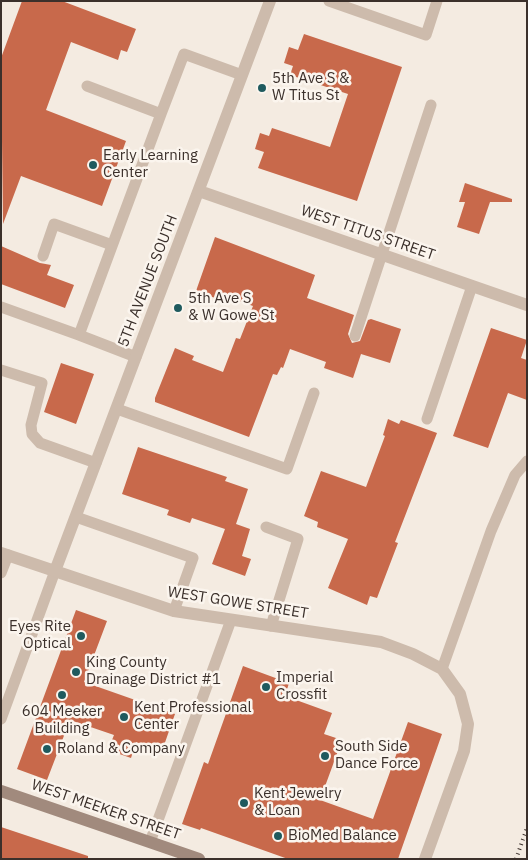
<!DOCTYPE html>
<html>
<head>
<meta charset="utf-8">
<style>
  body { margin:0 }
  #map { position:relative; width:528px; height:860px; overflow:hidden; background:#f4ebe1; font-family:"IBM Plex Sans",sans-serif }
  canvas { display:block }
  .frame { position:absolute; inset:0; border:2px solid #3b302b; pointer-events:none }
</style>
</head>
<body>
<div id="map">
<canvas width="528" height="860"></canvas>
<div class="frame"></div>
</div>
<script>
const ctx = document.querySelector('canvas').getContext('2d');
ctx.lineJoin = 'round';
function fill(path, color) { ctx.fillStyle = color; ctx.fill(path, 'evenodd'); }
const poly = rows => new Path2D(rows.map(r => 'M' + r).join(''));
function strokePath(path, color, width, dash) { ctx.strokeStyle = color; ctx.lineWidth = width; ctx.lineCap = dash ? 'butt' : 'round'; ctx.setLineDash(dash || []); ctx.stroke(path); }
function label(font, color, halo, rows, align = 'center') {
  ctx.font = font + ' "IBM Plex Sans",sans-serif'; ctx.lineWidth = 5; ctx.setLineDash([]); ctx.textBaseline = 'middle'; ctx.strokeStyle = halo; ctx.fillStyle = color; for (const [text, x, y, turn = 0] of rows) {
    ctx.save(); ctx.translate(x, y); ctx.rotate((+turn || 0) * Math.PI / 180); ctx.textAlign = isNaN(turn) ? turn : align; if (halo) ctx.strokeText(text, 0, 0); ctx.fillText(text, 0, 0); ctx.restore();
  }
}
const building = poly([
  [22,1,62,1,136,29,127,52,121,50,118,60,71,42,46,110,126,141,102,206,21,176,3,224,1,58],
  [304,34,402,67,357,201,258,168,264,152,255,149,260,133,269,136,272,128,330,147,348,94,290,75,293,66,284,63,289,47,298,50],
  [465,183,512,199,512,202,490,202,479,234,457,227,465,202,459,202],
  [215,237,315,275,307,298,354,315,348,334,352,343,360,341,368,320,371,319,401,329,390,363,361,354,353,378,324,368,326,362,290,349,283,368,281,367,277,375,273,374,249,437,155,402,155,398,175,348,194,356,192,360,223,372,236,338,240,339,253,306,217,293,215,298,196,291],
  [1,246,40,263,51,265,47,275,74,285,65,308,1,284],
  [491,328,527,340,521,358,527,360,527,400,508,393,488,448,453,436],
  [61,363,94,374,76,424,44,412],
  [388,419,399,424,401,420,437,433,395,542,398,543,377,598,370,596,367,605,328,588,348,539,317,527,318,522,304,516,321,471,366,487,385,436,383,435],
  [138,447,227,477,225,481,248,489,236,524,250,529,242,556,251,559,245,576,212,564,225,529,192,518,190,523,167,515,169,510,122,494],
  [76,610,107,621,84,682,175,714,162,751,136,742,131,758,108,750,114,735,70,720,47,780,17,769],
  [243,666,289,683,285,696,332,713,324,734,342,740,320,800,373,819,408,722,442,734,398,859,288,859,201,828,200,830,182,824,204,762,208,764],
  [1,827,88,856,88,859,1,859]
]);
const lane = poly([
  [329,1,426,35,437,1],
  [87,86,161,114],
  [43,256,54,224,112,245],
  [1,307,79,335],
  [355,336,431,105],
  [136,357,79,335,161,114,184,54,242,75],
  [1,370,42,383,31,425,32,434,40,443,96,463],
  [117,409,287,469,314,393],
  [427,419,472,286],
  [76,517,193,558,174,611],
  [266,527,298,539,271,626],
  [1,573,8,555],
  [442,669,491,531,515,475,527,461],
  [1,719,55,571],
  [150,842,231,620]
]);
const street = poly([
  [199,191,527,305],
  [1,553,174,611,381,642,413,654,442,669,460,694,468,724,464,751,425,859],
  [55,571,270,1]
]);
const secondary = poly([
  [1,791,199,859]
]);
const rail = poly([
  [516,859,527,828]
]);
const markers = [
  [262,88,5,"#1f5a5e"],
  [93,165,5,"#1f5a5e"],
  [178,308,5,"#1f5a5e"],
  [81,636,5,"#1f5a5e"],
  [76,672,5,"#1f5a5e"],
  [266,687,5,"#1f5a5e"],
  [62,695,5,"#1f5a5e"],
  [124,717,5,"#1f5a5e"],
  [47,749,5,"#1f5a5e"],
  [325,756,5,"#1f5a5e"],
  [244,803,5,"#1f5a5e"],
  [278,836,5,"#1f5a5e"]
];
const poiNames = [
  ["5th Ave S &",272,79],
  ["W Titus St",272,96],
  ["Early Learning",103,156],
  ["Center",103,173],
  ["5th Ave S",188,299],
  ["& W Gowe St",188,316],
  ["Eyes Rite",71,627,"right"],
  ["Optical",71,644,"right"],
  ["King County",86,663],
  ["Drainage District #1",86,680],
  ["Imperial",276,678],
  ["Crossfit",276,695],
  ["Kent Professional",134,708],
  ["Center",134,725],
  ["604 Meeker",62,712,"center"],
  ["Building",62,729,"center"],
  ["South Side",335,747],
  ["Dance Force",335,764],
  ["Roland & Company",57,749],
  ["Kent Jewelry",254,794],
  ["& Loan",254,811],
  ["BioMed Balance",288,836]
];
const streetNames = [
  ["WEST TITUS STREET",368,233,19],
  ["5TH AVENUE SOUTH",148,281,-69],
  ["WEST GOWE STREET",238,603,9],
  ["WEST MEEKER STREET",106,810,19]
];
fill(building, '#c8694b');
strokePath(lane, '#cdbbac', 11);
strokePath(street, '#cdbbac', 12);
strokePath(secondary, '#a18a7d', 12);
strokePath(rail, '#3b302b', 4, [1, 4]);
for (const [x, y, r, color] of markers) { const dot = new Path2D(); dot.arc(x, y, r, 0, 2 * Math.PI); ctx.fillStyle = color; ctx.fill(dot); strokePath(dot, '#fbf5ee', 2); }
label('15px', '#3b302b', '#fbf5ee', poiNames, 'left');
label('15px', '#3b302b', '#fbf5ee', streetNames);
</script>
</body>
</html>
